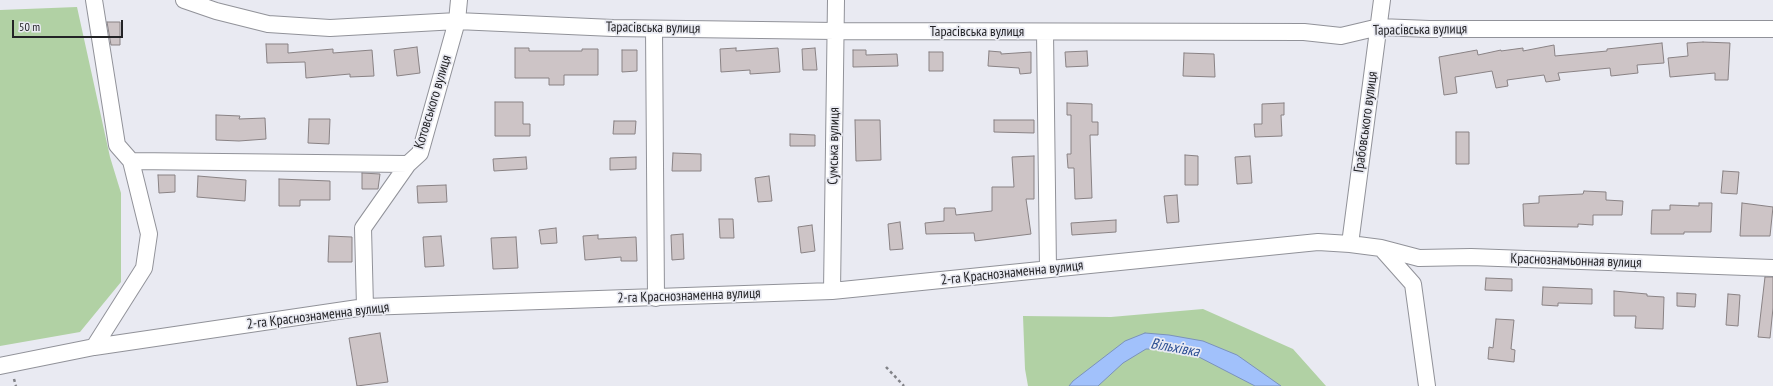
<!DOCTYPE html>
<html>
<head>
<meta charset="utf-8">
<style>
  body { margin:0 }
  #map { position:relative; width:1773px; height:386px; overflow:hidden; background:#e9eaf2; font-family:"PT Sans Narrow",sans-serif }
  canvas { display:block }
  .scale { position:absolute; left:12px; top:20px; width:111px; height:18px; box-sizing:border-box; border:2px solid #232326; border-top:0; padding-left:5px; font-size:12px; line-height:14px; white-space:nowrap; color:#232326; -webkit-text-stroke:3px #e9eaf2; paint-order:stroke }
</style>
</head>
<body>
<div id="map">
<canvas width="1773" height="386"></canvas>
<div class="scale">50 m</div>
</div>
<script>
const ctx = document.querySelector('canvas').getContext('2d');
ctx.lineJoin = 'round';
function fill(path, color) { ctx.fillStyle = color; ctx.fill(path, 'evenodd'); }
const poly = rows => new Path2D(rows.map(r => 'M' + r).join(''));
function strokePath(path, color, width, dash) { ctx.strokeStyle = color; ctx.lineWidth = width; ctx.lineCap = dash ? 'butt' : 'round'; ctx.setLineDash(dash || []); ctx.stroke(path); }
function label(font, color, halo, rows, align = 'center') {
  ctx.font = font + ' "PT Sans Narrow",sans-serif'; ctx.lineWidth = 3.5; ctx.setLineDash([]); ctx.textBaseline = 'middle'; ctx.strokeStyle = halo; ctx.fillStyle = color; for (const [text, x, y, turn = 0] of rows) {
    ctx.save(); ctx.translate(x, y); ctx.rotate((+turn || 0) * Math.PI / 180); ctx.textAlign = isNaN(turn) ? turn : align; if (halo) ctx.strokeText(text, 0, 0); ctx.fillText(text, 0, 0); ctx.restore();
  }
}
const green = poly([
  [77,7,110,157,121,193,121,282,80,332,0,346,0,10],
  [1203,309,1293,349,1326,386,1028,386,1025,369,1023,316,1111,317]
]);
const water = poly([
  [1145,333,1169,335,1203,341,1237,355,1281,386,1255,386,1195,355,1165,349,1146,349,1123,363,1098,386,1069,386,1073,381,1125,341,1145,333]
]);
const building = poly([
  [107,22,120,22,120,45,111,45,107,22],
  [1703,42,1730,43,1728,80,1715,80,1715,73,1670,77,1668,58,1688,56,1687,43,1703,42],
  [1662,43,1664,63,1637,65,1638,73,1611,76,1610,68,1558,73,1560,80,1546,82,1544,75,1507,80,1508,86,1496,88,1492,71,1455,77,1457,93,1444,95,1439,57,1477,50,1478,55,1501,50,1501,51,1523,48,1523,51,1554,45,1555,56,1607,51,1607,49,1662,43],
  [266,44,288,44,288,53,333,49,333,53,372,50,374,76,350,77,350,74,306,78,305,62,267,63,266,44],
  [417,47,420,73,397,76,394,50,417,47],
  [515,48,529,48,529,51,582,51,582,49,598,49,598,75,564,75,564,85,549,85,549,78,515,78,515,48],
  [736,48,736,51,778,48,780,72,750,74,750,70,721,72,720,49,736,48],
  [815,48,817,70,803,70,802,49,815,48],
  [622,50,637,50,637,71,622,72,622,50],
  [853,50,866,50,866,55,897,54,898,66,853,67,853,50],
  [989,51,1001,52,1001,54,1031,52,1031,73,1020,74,1019,68,988,66,989,51],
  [1087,51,1088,66,1066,67,1065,52,1087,51],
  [929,52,943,52,943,71,929,71,929,52],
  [1184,53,1214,54,1215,77,1183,76,1184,53],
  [495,102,523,102,523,124,530,124,530,136,495,136,495,102],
  [1067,103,1092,104,1092,122,1098,122,1098,135,1090,135,1092,198,1075,199,1074,168,1068,168,1067,154,1071,154,1071,115,1067,115,1067,103],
  [1284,103,1284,115,1281,115,1282,136,1255,137,1254,124,1262,124,1262,104,1284,103],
  [216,115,240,116,239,119,265,118,266,139,239,141,216,140,216,115],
  [309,119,330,119,329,144,308,143,309,119],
  [855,120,880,120,881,160,856,161,855,120],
  [994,120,1034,120,1034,133,994,132,994,120],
  [614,121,636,121,635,134,613,134,614,121],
  [1456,132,1469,132,1469,164,1456,164,1456,132],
  [790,134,815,135,815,146,790,146,790,134],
  [673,153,701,154,701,171,672,171,673,153],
  [1185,155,1198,156,1198,185,1185,185,1185,155],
  [1034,156,1034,199,1026,199,1031,234,975,241,974,233,926,234,925,223,944,221,944,208,955,208,956,215,992,211,992,187,1014,187,1012,157,1034,156],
  [1250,156,1252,183,1237,184,1235,157,1250,156],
  [526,157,527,169,494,171,493,159,526,157],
  [636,157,636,169,610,170,610,158,636,157],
  [1723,171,1739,172,1737,194,1721,193,1723,171],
  [362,173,380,174,378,189,362,189,362,173],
  [158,175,175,175,175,192,159,193,158,175],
  [198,176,246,180,245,201,197,197,198,176],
  [769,176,772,201,758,202,755,178,769,176],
  [279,179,330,181,330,200,300,200,300,206,279,206,279,179],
  [446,185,447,202,418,203,417,186,446,185],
  [1584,191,1606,192,1606,200,1623,201,1622,215,1593,215,1593,225,1578,224,1578,227,1524,226,1523,204,1539,203,1539,196,1583,194,1584,191],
  [1177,195,1179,222,1167,223,1164,196,1177,195],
  [1699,203,1712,203,1711,232,1684,232,1684,234,1651,234,1652,210,1670,210,1670,205,1699,206,1699,203],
  [1742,203,1773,207,1770,236,1740,236,1742,203],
  [719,219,733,219,734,238,720,238,719,219],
  [1116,220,1116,232,1072,235,1071,223,1116,220],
  [900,222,903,249,890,250,888,224,900,222],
  [812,225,815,251,801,253,798,227,812,225],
  [556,228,557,243,541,244,539,230,556,228],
  [683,234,684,259,672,260,671,235,683,234],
  [598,235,598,239,636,237,637,261,621,261,621,257,585,260,583,236,598,235],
  [329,236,352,237,352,262,328,262,329,236],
  [441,236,444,266,425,267,423,237,441,236],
  [516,237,518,268,493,269,491,238,516,237],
  [1765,277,1773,277,1773,308,1770,338,1758,337,1765,277],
  [1486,278,1512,279,1512,291,1485,290,1486,278],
  [1543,287,1592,289,1592,304,1558,303,1558,306,1542,305,1543,287],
  [1614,291,1647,294,1647,296,1664,297,1663,329,1635,328,1636,316,1614,316,1614,291],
  [1677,293,1696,294,1695,307,1677,306,1677,293],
  [1728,294,1740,295,1738,326,1726,325,1728,294],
  [1496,319,1514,320,1511,349,1515,350,1514,362,1488,359,1489,347,1493,348,1496,319],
  [380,333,388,382,357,386,349,338,380,333]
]);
const path = poly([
  [886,367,904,386],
  [14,379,16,386]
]);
const street = poly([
  [184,0,216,11,268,24,330,28,457,21,613,28,835,31,1304,32,1341,36,1379,27,1429,29,1773,29],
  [654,29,656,298],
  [1045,32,1048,269],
  [131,161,408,164],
  [1350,244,1382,0],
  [1381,248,1413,284,1427,386],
  [832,291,836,0],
  [365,307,363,228,408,164,420,153,457,21,459,0],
  [94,347,144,268,149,234,131,161,117,145,94,0],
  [0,366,94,347,365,307,832,291,1318,242,1350,244,1381,248,1419,258,1471,257,1773,268]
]);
const streetNames = [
  ["Тарасівська вулиця",653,28,1],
  ["Тарасівська вулиця",1420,30,-1],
  ["Тарасівська вулиця",977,32],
  ["Котовського вулиця",433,102,-73],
  ["Грабовського вулиця",1366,122,-82],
  ["Сумська вулиця",834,146,-89],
  ["Краснознамьонная вулиця",1576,261,2],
  ["2-га Краснознаменна вулиця",1012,273,-6],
  ["2-га Краснознаменна вулиця",689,296,-2],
  ["2-га Краснознаменна вулиця",318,316,-7]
];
const waterNames = [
  ["Вільхівка",1175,348,10]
];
fill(green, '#b1d1a4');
fill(water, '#a1c1fb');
strokePath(water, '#7b92bb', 1);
fill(building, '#cdc4c6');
strokePath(building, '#898284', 1);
strokePath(street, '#919299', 18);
strokePath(path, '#818287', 2.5, [3, 3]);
strokePath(street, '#fff', 16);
label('14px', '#232326', '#e9eaf2', streetNames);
label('italic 15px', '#2d5094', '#e9eaf2', waterNames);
</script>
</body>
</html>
